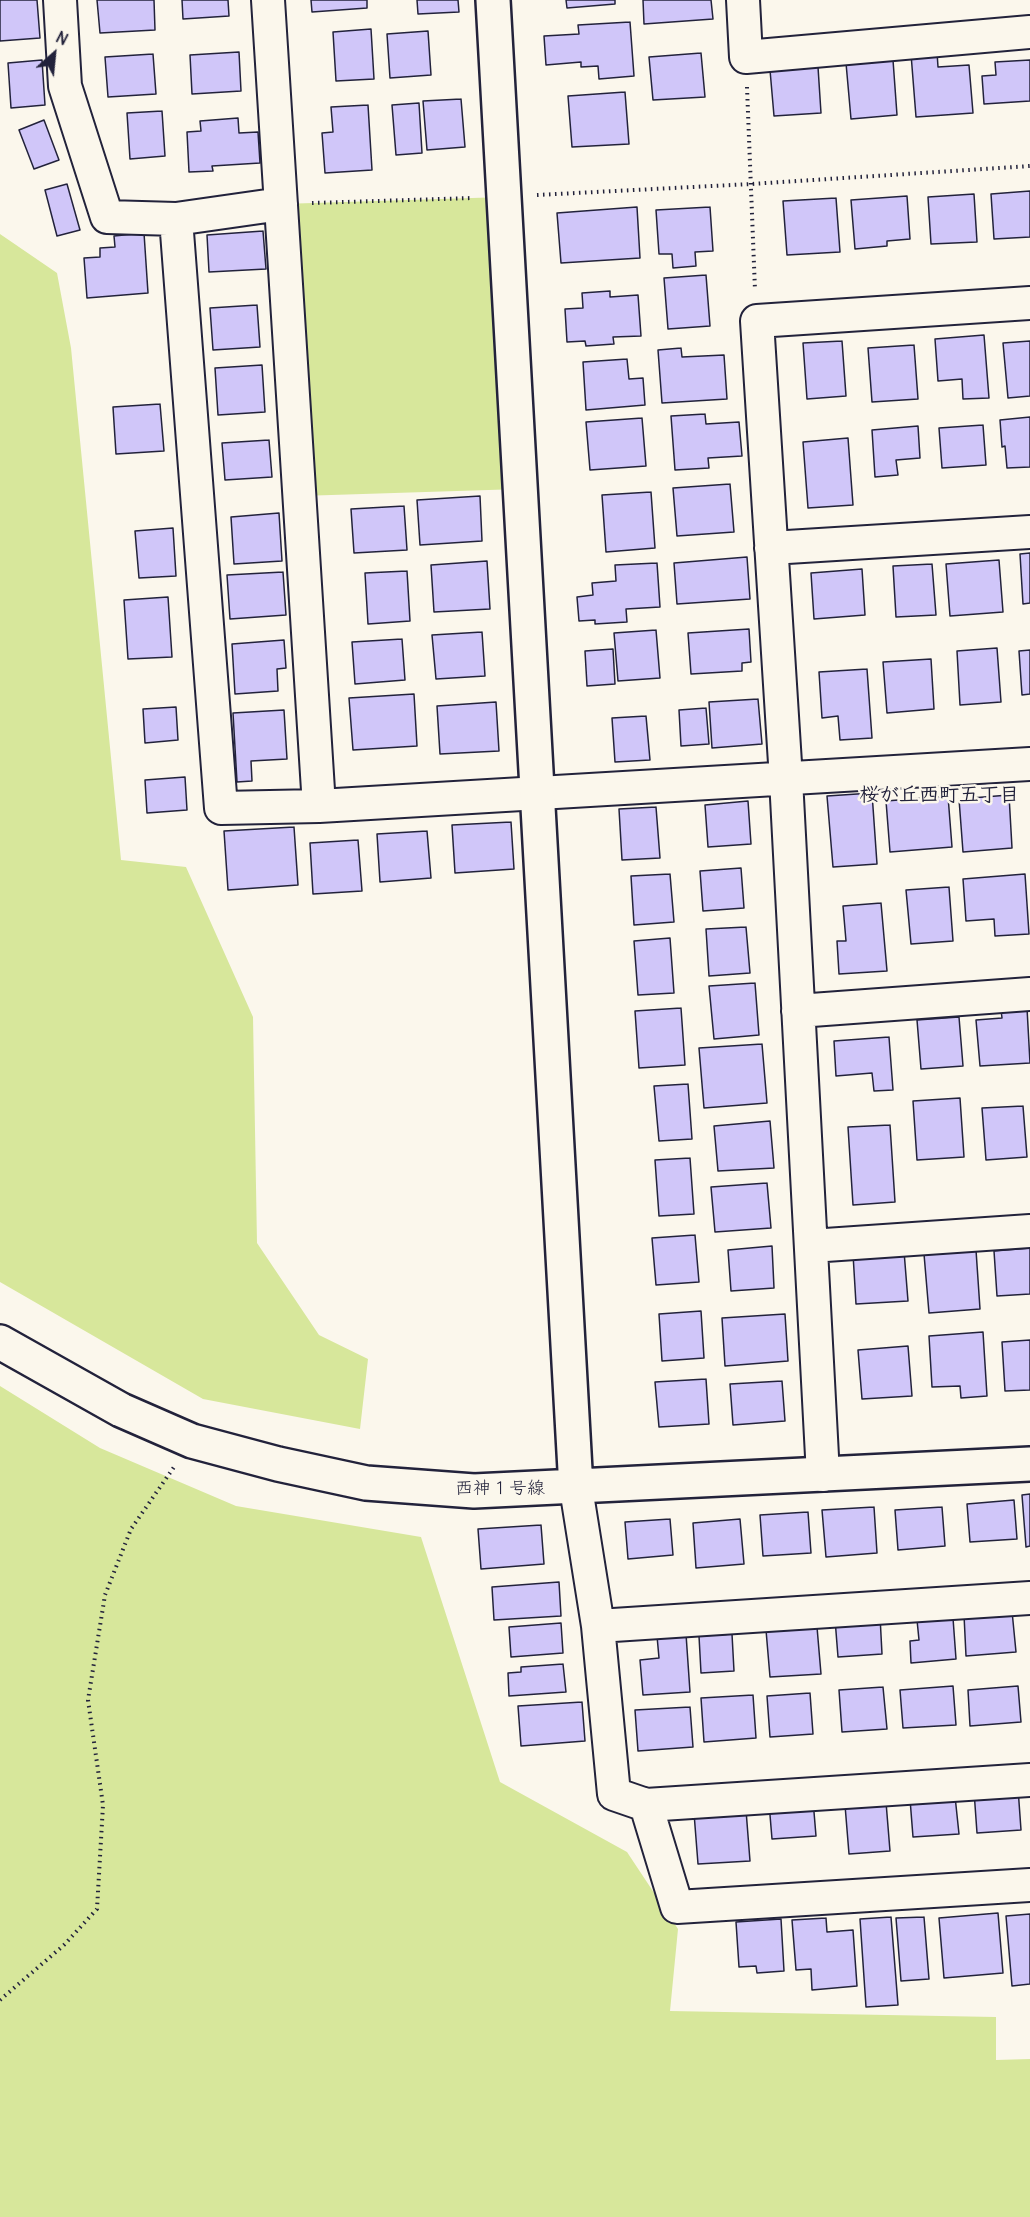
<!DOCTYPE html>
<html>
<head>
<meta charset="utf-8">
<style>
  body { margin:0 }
  #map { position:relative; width:1030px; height:2217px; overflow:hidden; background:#fbf7ec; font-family:Delius,sans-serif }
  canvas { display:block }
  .north { position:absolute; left:24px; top:24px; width:60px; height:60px; -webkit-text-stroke:4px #fbf7ec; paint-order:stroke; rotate:27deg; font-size:16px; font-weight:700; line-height:24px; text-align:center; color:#22223b }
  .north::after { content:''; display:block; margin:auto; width:21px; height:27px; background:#22223b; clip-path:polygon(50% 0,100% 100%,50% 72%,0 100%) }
</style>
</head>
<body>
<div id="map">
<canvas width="1030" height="2217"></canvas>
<div class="north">N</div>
</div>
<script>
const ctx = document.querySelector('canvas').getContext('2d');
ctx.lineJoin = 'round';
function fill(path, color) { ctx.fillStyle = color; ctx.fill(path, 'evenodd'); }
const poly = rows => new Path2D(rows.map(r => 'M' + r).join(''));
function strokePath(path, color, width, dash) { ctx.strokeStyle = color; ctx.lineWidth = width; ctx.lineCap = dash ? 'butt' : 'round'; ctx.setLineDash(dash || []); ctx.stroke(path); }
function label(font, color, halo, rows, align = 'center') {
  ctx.font = font + ' Delius,"Klee One",sans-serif'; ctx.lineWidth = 5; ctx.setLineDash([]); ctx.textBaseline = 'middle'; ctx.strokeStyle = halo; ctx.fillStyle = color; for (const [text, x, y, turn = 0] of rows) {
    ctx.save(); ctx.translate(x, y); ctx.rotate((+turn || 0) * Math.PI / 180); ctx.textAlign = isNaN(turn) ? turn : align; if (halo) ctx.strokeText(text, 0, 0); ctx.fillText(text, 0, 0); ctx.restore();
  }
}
const green = poly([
  [504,197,520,489,300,496,281,204],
  [0,234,57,273,71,348,121,860,186,867,253,1017,257,1243,319,1335,368,1359,360,1429,203,1399,0,1282],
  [0,1386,100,1448,236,1506,421,1537,500,1782,627,1852,678,1929,670,2011,996,2017,996,2060,1030,2059,1030,2217,0,2217]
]);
const building = poly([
  [0,0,37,0,40,38,0,41,0,0],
  [97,0,154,0,155,30,100,33,97,0],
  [182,0,228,0,229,16,183,19,182,0],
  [311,0,367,0,367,8,312,12,311,0],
  [417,0,458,0,459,12,418,14,417,0],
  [566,0,615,0,615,4,567,8,566,0],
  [643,0,711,0,713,19,644,24,643,0],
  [630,22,634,76,599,79,598,66,581,67,581,62,546,65,544,36,579,34,578,25,630,22],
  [371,29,374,79,336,81,333,32,371,29],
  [428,31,431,75,390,78,387,34,428,31],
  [239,52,241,91,192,94,190,55,239,52],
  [937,52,938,67,969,65,973,113,916,117,911,54,937,52],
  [701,53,705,97,653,100,649,57,701,53],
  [153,54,156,94,108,97,105,57,153,54],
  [42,60,45,105,11,108,8,63,42,60],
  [893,60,897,115,851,119,846,63,893,60],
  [1030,60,1030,101,984,104,982,76,996,75,995,62,1030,60],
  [818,67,821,113,774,116,770,70,818,67],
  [625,92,629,144,572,147,568,96,625,92],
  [461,99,465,147,427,150,423,101,461,99],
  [419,103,422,153,396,155,392,105,419,103],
  [368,105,372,170,325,173,322,133,333,132,331,107,368,105],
  [162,111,165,156,130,159,127,113,162,111],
  [238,118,239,133,258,132,260,163,212,166,213,171,189,172,187,132,201,131,200,121,238,118],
  [44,120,59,160,34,169,19,130,44,120],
  [67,184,80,230,57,236,45,190,67,184],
  [1030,191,1030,237,994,239,991,194,1030,191],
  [974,194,977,242,931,244,928,197,974,194],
  [907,196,910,239,887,241,887,246,855,249,851,200,907,196],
  [836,198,840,252,787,255,783,201,836,198],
  [637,207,640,258,561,263,557,213,637,207],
  [710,207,713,251,695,252,696,266,673,268,672,254,659,254,656,210,710,207],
  [263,231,266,269,209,272,207,235,263,231],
  [144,233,148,293,87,298,84,258,100,257,100,248,115,247,114,236,144,233],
  [706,275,710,326,668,329,664,278,706,275],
  [610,291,610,297,638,295,641,336,613,337,614,344,586,346,585,341,567,342,565,309,583,308,582,293,610,291],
  [257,305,260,347,213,350,210,308,257,305],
  [984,335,989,398,963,399,962,379,938,381,935,339,984,335],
  [842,341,846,396,807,399,803,343,842,341],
  [1030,341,1030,396,1008,398,1003,343,1030,341],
  [914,345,918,399,872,402,868,348,914,345],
  [681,348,682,357,724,355,727,399,662,403,658,350,681,348],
  [627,359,629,379,643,378,645,405,586,410,583,362,627,359],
  [262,365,265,412,218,415,215,368,262,365],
  [160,404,164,451,116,454,113,407,160,404],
  [705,414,706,424,739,422,742,456,708,458,709,468,675,470,671,416,705,414],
  [1030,417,1030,467,1007,468,1005,446,1002,447,1000,420,1030,417],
  [642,418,646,466,590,470,586,422,642,418],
  [983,425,986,465,942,468,939,428,983,425],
  [918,426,920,458,896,460,898,475,875,477,872,430,918,426],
  [848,438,853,505,808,508,803,442,848,438],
  [269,440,272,477,225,480,222,443,269,440],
  [730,484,734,532,677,536,673,488,730,484],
  [651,492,655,548,606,552,602,495,651,492],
  [480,496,482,541,420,545,417,500,480,496],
  [404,506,407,550,354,553,351,509,404,506],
  [279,513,282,561,234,564,231,517,279,513],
  [173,528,176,576,139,578,135,531,173,528],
  [1030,553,1030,603,1023,604,1020,554,1030,553],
  [747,557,750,599,677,604,674,563,747,557],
  [999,560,1003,612,950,616,946,564,999,560],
  [487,561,490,609,434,612,431,565,487,561],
  [657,563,660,607,626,609,627,622,595,624,595,620,579,621,577,597,593,595,592,583,616,581,615,565,657,563],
  [932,564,936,615,896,617,893,566,932,564],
  [862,569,865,615,814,619,811,573,862,569],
  [407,571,410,621,368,624,365,573,407,571],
  [283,572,286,615,230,619,227,575,283,572],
  [168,597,172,657,128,659,124,600,168,597],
  [749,629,751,662,742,663,742,671,691,674,688,633,749,629],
  [656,630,660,678,618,681,614,633,656,630],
  [482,632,485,676,436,679,432,635,482,632],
  [402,639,405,680,355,684,352,642,402,639],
  [284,640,286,668,277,669,278,691,235,694,232,644,284,640],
  [997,648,1001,702,960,705,957,651,997,648],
  [613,649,615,684,587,686,585,651,613,649],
  [1030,650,1030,694,1022,695,1019,651,1030,650],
  [931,659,934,709,887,713,883,662,931,659],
  [867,669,872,738,840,740,838,716,822,718,819,672,867,669],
  [414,694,417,746,353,750,349,698,414,694],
  [758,699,762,744,712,748,709,702,758,699],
  [496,702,499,751,440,754,437,706,496,702],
  [176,707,178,740,145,743,143,709,176,707],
  [706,708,709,744,681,746,679,710,706,708],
  [284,710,287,759,251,761,252,781,237,782,233,713,284,710],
  [646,716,650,760,615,762,612,718,646,716],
  [185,777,187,810,147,813,145,780,185,777],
  [872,793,877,864,833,867,827,796,872,793],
  [1009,795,1012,848,963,852,959,799,1009,795],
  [948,796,952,847,890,852,886,801,948,796],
  [748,801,751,844,708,847,705,805,748,801],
  [656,807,660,858,622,860,619,809,656,807],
  [511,822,514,869,455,873,452,825,511,822],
  [294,827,298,885,228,890,224,831,294,827],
  [427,831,431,878,380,882,377,834,427,831],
  [358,840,362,891,313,894,310,843,358,840],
  [741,868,744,908,703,911,700,871,741,868],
  [670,874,674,922,634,925,631,876,670,874],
  [1025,874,1029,934,995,936,994,919,966,921,963,879,1025,874],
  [949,887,953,941,911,944,906,890,949,887],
  [881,903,887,971,839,974,837,941,846,941,843,906,881,903],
  [746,927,750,973,709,976,706,929,746,927],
  [670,938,674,993,638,995,634,941,670,938],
  [755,983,759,1035,714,1039,709,986,755,983],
  [681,1008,685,1065,639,1068,635,1011,681,1008],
  [1027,1008,1030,1063,980,1066,976,1020,1002,1018,1001,1010,1027,1008],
  [959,1017,963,1066,921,1069,917,1020,959,1017],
  [889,1037,893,1090,874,1091,872,1073,836,1076,834,1041,889,1037],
  [762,1044,767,1103,704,1108,699,1048,762,1044],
  [688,1084,692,1139,659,1141,654,1086,688,1084],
  [960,1098,964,1157,917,1160,913,1101,960,1098],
  [1023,1106,1027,1157,986,1160,982,1108,1023,1106],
  [770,1121,774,1168,718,1171,714,1126,770,1121],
  [890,1125,895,1202,853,1205,848,1127,890,1125],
  [690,1158,694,1214,659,1216,655,1160,690,1158],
  [767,1183,771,1228,715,1232,711,1187,767,1183],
  [695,1235,699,1282,656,1285,652,1238,695,1235],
  [772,1246,774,1288,731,1291,728,1250,772,1246],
  [1030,1248,1030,1294,997,1296,994,1251,1030,1248],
  [976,1250,980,1309,929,1313,924,1254,976,1250],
  [904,1251,908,1301,856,1304,853,1254,904,1251],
  [701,1311,704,1358,662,1361,659,1314,701,1311],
  [785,1314,788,1361,725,1366,722,1318,785,1314],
  [983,1332,987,1396,961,1398,960,1386,932,1387,929,1336,983,1332],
  [1030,1340,1030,1390,1005,1391,1002,1342,1030,1340],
  [908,1346,912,1396,862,1399,858,1350,908,1346],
  [706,1379,709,1424,659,1427,655,1382,706,1379],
  [782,1381,785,1421,733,1425,730,1384,782,1381],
  [1030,1494,1030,1546,1026,1547,1022,1495,1030,1494],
  [1014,1500,1017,1539,970,1542,967,1504,1014,1500],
  [874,1507,877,1553,826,1557,822,1510,874,1507],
  [942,1507,945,1546,898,1550,895,1510,942,1507],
  [808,1512,811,1553,763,1556,760,1515,808,1512],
  [670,1519,673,1555,628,1559,625,1522,670,1519],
  [740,1519,744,1564,696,1568,693,1523,740,1519],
  [541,1525,544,1564,481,1569,478,1529,541,1525],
  [559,1582,561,1616,494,1620,492,1587,559,1582],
  [1012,1611,1016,1652,966,1656,964,1615,1012,1611],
  [880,1616,882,1654,838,1657,835,1619,880,1616],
  [953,1618,956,1659,911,1663,910,1641,919,1640,917,1620,953,1618],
  [561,1623,563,1653,511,1657,509,1627,561,1623],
  [817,1627,821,1674,770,1677,766,1630,817,1627],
  [686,1634,690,1692,643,1695,640,1660,659,1658,657,1636,686,1634],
  [732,1634,734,1671,701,1673,699,1636,732,1634],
  [563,1664,566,1692,509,1696,508,1673,521,1672,521,1667,563,1664],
  [953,1686,956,1725,903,1728,900,1690,953,1686],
  [1018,1686,1021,1722,970,1726,968,1690,1018,1686],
  [883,1687,887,1729,842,1732,839,1690,883,1687],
  [810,1693,813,1734,770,1737,767,1696,810,1693],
  [753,1695,756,1738,704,1742,701,1698,753,1695],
  [582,1702,585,1741,521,1746,518,1706,582,1702],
  [690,1707,693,1747,638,1751,635,1710,690,1707],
  [1018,1788,1021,1830,977,1833,974,1791,1018,1788],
  [955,1796,959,1834,913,1837,910,1799,955,1796],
  [813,1800,816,1836,772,1839,769,1803,813,1800],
  [886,1802,890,1851,849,1854,845,1805,886,1802],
  [746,1810,750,1861,698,1864,694,1813,746,1810],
  [998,1913,1003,1973,944,1978,939,1918,998,1913],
  [1030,1914,1030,1984,1012,1986,1006,1916,1030,1914],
  [891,1917,898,2005,866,2007,860,1919,891,1917],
  [924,1917,929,1979,901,1981,896,1918,924,1917],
  [826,1918,827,1932,853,1930,857,1986,812,1990,811,1969,796,1970,792,1920,826,1918],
  [781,1919,784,1971,757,1973,756,1966,739,1967,736,1922,781,1919]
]);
const path = poly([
  [747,87,755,290],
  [537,195,751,184,1030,166],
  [312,203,472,198],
  [0,2000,64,1945,97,1909,103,1805,88,1700,105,1595,131,1529,174,1467]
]);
const street = poly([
  [60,0,65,86,107,217,176,219,281,204],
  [268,0,319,806],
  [743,0,746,57,1030,32],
  [176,219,221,808,319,806,1030,764],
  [771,548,1030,532],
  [798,1011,1030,994],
  [811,1246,1030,1231],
  [823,1475,786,779,757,321,1030,303],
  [576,1488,598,1626,614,1794,646,1805,677,1907,1030,1885],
  [598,1626,1030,1598],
  [646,1805,1030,1780]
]);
const secondary = poly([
  [493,0,576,1488],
  [0,1342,121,1410,192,1441,278,1464,366,1483,474,1491,1030,1464]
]);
const streetNames = [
  ["西神１号線",500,1489]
];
const neighbourhoodNames = [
  ["桜が丘西町五丁目",939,795]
];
fill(green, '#d7e79b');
fill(building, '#d0c6f9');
strokePath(building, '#22223b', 1.5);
strokePath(street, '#22223b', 36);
strokePath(secondary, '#22223b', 38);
strokePath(path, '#22223b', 4, [1.5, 4.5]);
strokePath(street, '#fbf7ec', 32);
strokePath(secondary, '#fbf7ec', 33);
label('18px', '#22223b', '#fbf7ec', streetNames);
label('bold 20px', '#22223b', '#fbf7ec', neighbourhoodNames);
</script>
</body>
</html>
